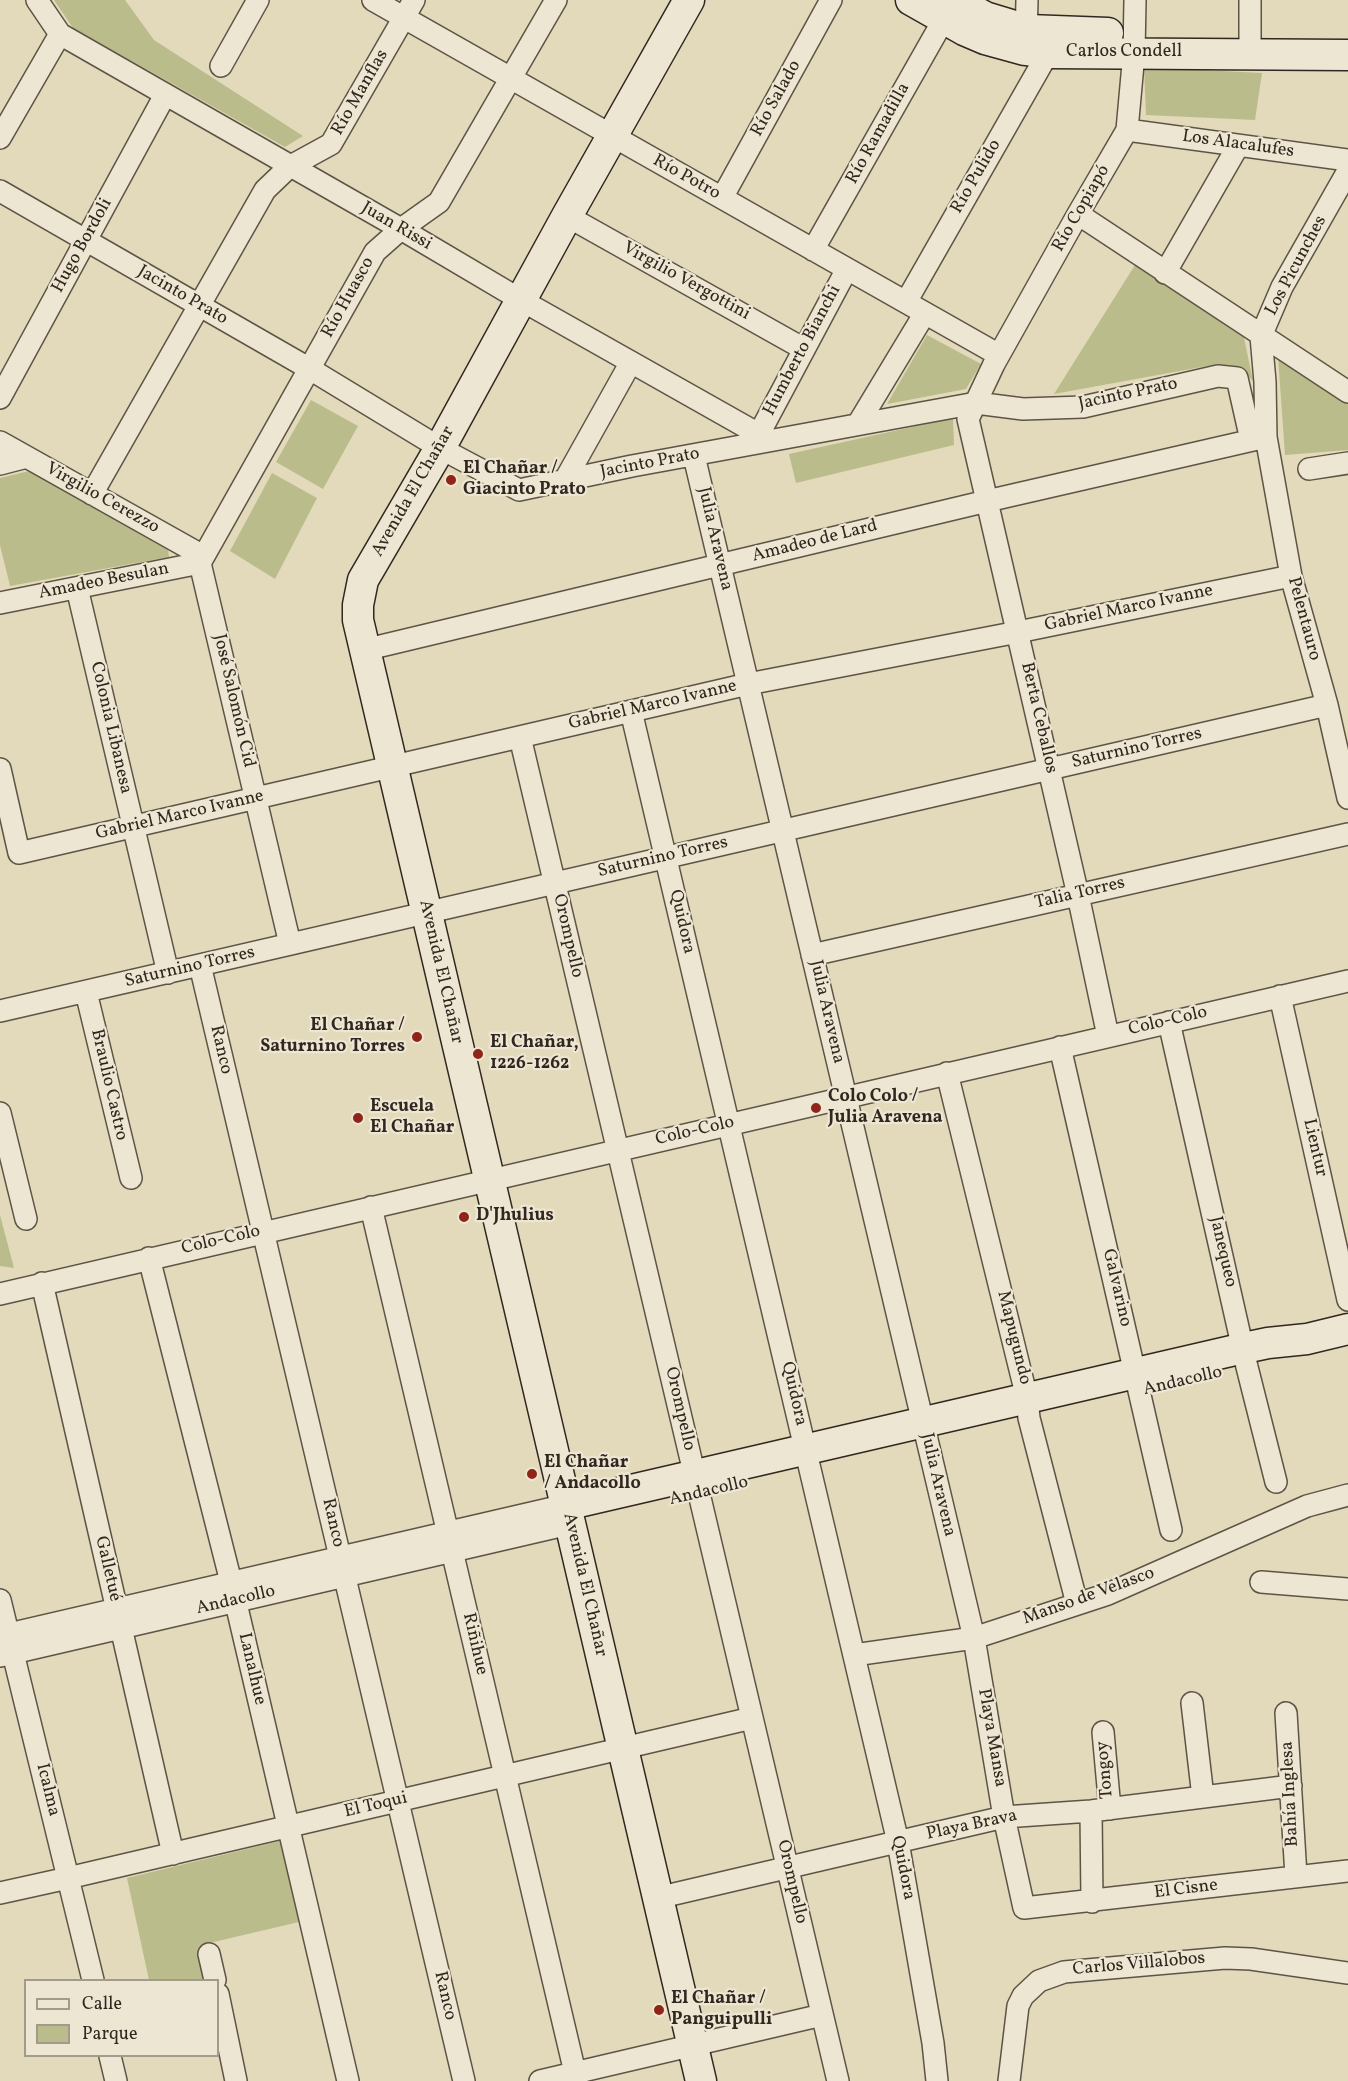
<!DOCTYPE html>
<html>
<head>
<meta charset="utf-8">
<style>
  body { margin:0 }
  #map { position:relative; width:1348px; height:2081px; overflow:hidden; background:#e3d9bb; font-family:Vollkorn,serif }
  canvas { display:block }
  .legend { position:absolute; left:24px; top:1979px; width:195px; height:78px; box-sizing:border-box; background:#ede6d3; border:2px solid #a29a8b; margin:0; padding:8px 10px; list-style:none; font-size:18px; color:#31271f }
  .legend li { display:flex; align-items:center; gap:12px; height:30px }
  .legend b { width:30px; border:2px solid #a29a8b }
</style>
</head>
<body>
<div id="map">
<canvas width="1348" height="2081"></canvas>
<ul class="legend">
<li><b style="height:8px;background:#ede6d3"></b>Calle</li>
<li><b style="height:16px;background:#babd8b"></b>Parque</li>
</ul>
</div>
<script>
const ctx = document.querySelector('canvas').getContext('2d');
ctx.lineJoin = 'round';
function fill(path, color) { ctx.fillStyle = color; ctx.fill(path, 'evenodd'); }
const poly = rows => new Path2D(rows.map(r => 'M' + r).join(''));
function strokePath(path, color, width, dash) { ctx.strokeStyle = color; ctx.lineWidth = width; ctx.lineCap = dash ? 'butt' : 'round'; ctx.setLineDash(dash || []); ctx.stroke(path); }
function label(font, color, halo, rows, align = 'center') {
  ctx.font = font + ' Vollkorn,serif'; ctx.lineWidth = 4.5; ctx.setLineDash([]); ctx.textBaseline = 'middle'; ctx.strokeStyle = halo; ctx.fillStyle = color; for (const [text, x, y, turn = 0] of rows) {
    ctx.save(); ctx.translate(x, y); ctx.rotate((+turn || 0) * Math.PI / 180); ctx.textAlign = isNaN(turn) ? turn : align; if (halo) ctx.strokeText(text, 0, 0); ctx.fillText(text, 0, 0); ctx.restore();
  }
}
const green = poly([
  [54,0,125,0,154,40,303,136,285,147,73,28],
  [1144,67,1262,73,1255,120,1146,115],
  [1135,265,1243,333,1253,381,1240,367,1218,364,1054,394],
  [927,335,981,364,966,389,887,404],
  [1278,357,1348,400,1348,450,1285,455],
  [311,400,358,426,323,489,276,462],
  [953,418,954,445,796,483,789,454],
  [29,471,168,550,169,557,10,586,0,545,0,478],
  [272,473,317,498,275,579,230,551],
  [0,1215,14,1268,0,1266],
  [284,1840,303,1921,201,1945,208,1980,149,1980,127,1878]
]);
const street = poly([
  [37,0,60,34,401,229,521,300,769,440],
  [373,0,999,355],
  [1026,41,1027,0],
  [1250,54,1250,0],
  [221,66,258,0],
  [1127,130,1348,160],
  [0,138,60,34],
  [1348,171,1282,287,1261,336,1265,382,1266,437,1291,576,1327,705,1348,798],
  [0,191,310,369,440,448,519,490,632,466,976,403,1023,409,1083,407,1218,376,1237,378,1251,440],
  [722,198,831,0],
  [1078,214,1348,392],
  [567,216,804,349],
  [813,250,944,19],
  [1165,273,1238,146],
  [906,302,1048,53],
  [0,398,165,95],
  [858,424,925,313],
  [759,434,847,269],
  [0,442,203,556],
  [694,456,974,1638,1004,1817,1024,1908,1348,1871],
  [0,464,27,457],
  [1309,469,1348,463],
  [565,480,631,362],
  [92,494,265,190,289,167,331,144,414,0],
  [200,563,290,944],
  [77,588,168,973],
  [0,603,200,563,375,252,401,229,439,202,556,0],
  [364,650,987,501,1266,437],
  [631,711,898,1842,933,2043,937,2081],
  [520,737,838,2081],
  [0,769,19,853,748,684,1018,632,1291,576],
  [812,955,1348,834],
  [200,965,464,2081],
  [86,992,131,1178],
  [1280,996,1348,1300],
  [0,1011,1327,705],
  [1169,1022,1247,1367,1276,1482],
  [1108,1036,1078,895,968,419,994,364,1078,214,1127,130,1134,53,1135,0],
  [1060,1047,1171,1530],
  [947,1073,1027,1398,1029,1418,1077,1604],
  [0,1113,26,1219],
  [371,1207,577,2081],
  [149,1258,231,1582,348,2081],
  [42,1283,173,1854],
  [0,1294,1348,981],
  [1261,1582,1348,1589],
  [0,1600,93,1980],
  [0,1636,566,1505],
  [854,1655,974,1638,1108,1594,1307,1506,1348,1495],
  [0,1656,569,1524],
  [1192,1703,1203,1797],
  [1286,1713,1296,1876],
  [1103,1732,1110,1809],
  [1091,1811,1092,1902],
  [0,1893,68,1878,752,1718],
  [657,1898,1004,1817,1091,1811,1291,1786],
  [209,1954,215,1980],
  [218,1994,236,2081],
  [110,2056,116,2081],
  [540,2081,822,2015],
  [1009,2081,1018,2006,1023,1996,1039,1981,1064,1972,1225,1958,1251,1959,1348,1973]
]);
const secondary = poly([
  [689,0,567,216,440,448,363,580,358,605,358,620,701,2081],
  [911,0,964,30,985,39,1025,50,1048,53,1348,55],
  [954,0,985,17,1028,30,1108,33],
  [566,1505,1244,1348,1268,1343,1307,1339,1348,1329]
]);
const markers = [
  [451,480,6,"#8f2418"],
  [417,1037,6,"#8f2418"],
  [478,1054,6,"#8f2418"],
  [816,1108,6,"#8f2418"],
  [358,1118,6,"#8f2418"],
  [464,1217,6,"#8f2418"],
  [532,1474,6,"#8f2418"],
  [659,2010,6,"#8f2418"]
];
const streetNames = [
  ["Carlos Condell",1124,53],
  ["Río Manflas",361,93,-60],
  ["Río Salado",777,99,-61],
  ["Río Ramadilla",879,134,-61],
  ["Los Alacalufes",1238,145,8],
  ["Río Pulido",977,177,-60],
  ["Río Potro",686,178,29],
  ["Río Copiapó",1082,209,-60],
  ["Juan Rissi",396,227,30],
  ["Hugo Bordoli",83,246,-61],
  ["Los Picunches",1297,266,-62],
  ["Virgilio Vergottini",686,282,29],
  ["Jacinto Prato",182,296,30],
  ["Río Huasco",349,298,-61],
  ["Humberto Bianchi",803,351,-62],
  ["Jacinto Prato",1128,395,-12],
  ["Jacinto Prato",650,464,-11],
  ["Avenida El Chañar",414,492,-60],
  ["Virgilio Cerezzo",102,499,29],
  ["Julia Aravena",714,539,77],
  ["Amadeo de Lard",815,542,-14],
  ["Amadeo Besulan",104,582,-11],
  ["Gabriel Marco Ivanne",1129,609,-12],
  ["Pelentauro",1303,619,75],
  ["José Salomón Cid",233,701,77],
  ["Gabriel Marco Ivanne",653,706,-13],
  ["Berta Ceballos",1038,718,77],
  ["Colonia Libanesa",110,728,77],
  ["Saturnino Torres",1137,749,-13],
  ["Gabriel Marco Ivanne",180,816,-13],
  ["Saturnino Torres",663,858,-13],
  ["Talia Torres",1080,894,-13],
  ["Quidora",681,922,77],
  ["Orompello",567,936,77],
  ["Saturnino Torres",190,968,-13],
  ["Avenida El Chañar",440,972,77],
  ["Julia Aravena",826,1012,77],
  ["Colo-Colo",1168,1022,-13],
  ["Ranco",220,1050,77],
  ["Braulio Castro",108,1085,77],
  ["Colo-Colo",695,1132,-13],
  ["Lientur",1314,1148,77],
  ["Colo-Colo",221,1241,-13],
  ["Janequeo",1222,1252,77],
  ["Galvarino",1116,1288,77],
  ["Mapugundo",1013,1338,76],
  ["Andacollo",1183,1382,-13],
  ["Quidora",793,1394,77],
  ["Orompello",679,1409,77],
  ["Julia Aravena",937,1485,77],
  ["Andacollo",709,1492,-13],
  ["Ranco",332,1523,77],
  ["Galletué",107,1569,77],
  ["Avenida El Chañar",584,1585,77],
  ["Manso de Velasco",1089,1597,-20],
  ["Andacollo",236,1601,-13],
  ["Riñihue",474,1644,77],
  ["Lanalhue",251,1669,77],
  ["Playa Mansa",991,1738,80],
  ["Tongoy",1106,1770,-95],
  ["Icalma",47,1790,76],
  ["Bahía Inglesa",1291,1794,-93],
  ["El Toqui",376,1806,-13],
  ["Playa Brava",972,1826,-12],
  ["Quidora",902,1868,79],
  ["Orompello",791,1882,77],
  ["El Cisne",1186,1890,-7],
  ["Carlos Villalobos",1139,1965,-5],
  ["Ranco",444,1996,77]
];
const poiNames = [
  ["El Chañar /",463,470],
  ["Giacinto Prato",463,491],
  ["El Chañar /",405,1027,"right"],
  ["Saturnino Torres",405,1048,"right"],
  ["El Chañar,",490,1044],
  ["1226-1262",490,1065],
  ["Colo Colo /",828,1098],
  ["Julia Aravena",828,1119],
  ["Escuela",370,1108],
  ["El Chañar",370,1129],
  ["D'Jhulius",476,1217],
  ["El Chañar",544,1464],
  ["/ Andacollo",544,1485],
  ["El Chañar /",671,2000],
  ["Panguipulli",671,2021]
];
fill(green, '#babd8b');
strokePath(street, '#5e5446', 24);
strokePath(secondary, '#31271f', 33);
strokePath(street, '#ede6d3', 21);
strokePath(secondary, '#ede6d3', 30);
for (const [x, y, r, color] of markers) { const dot = new Path2D(); dot.arc(x, y, r, 0, 2 * Math.PI); ctx.fillStyle = color; ctx.fill(dot); strokePath(dot, '#ede6d3', 2); }
label('18px', '#31271f', '#ede6d3', streetNames);
label('bold 18px', '#31271f', '#ede6d3', poiNames, 'left');
</script>
</body>
</html>
